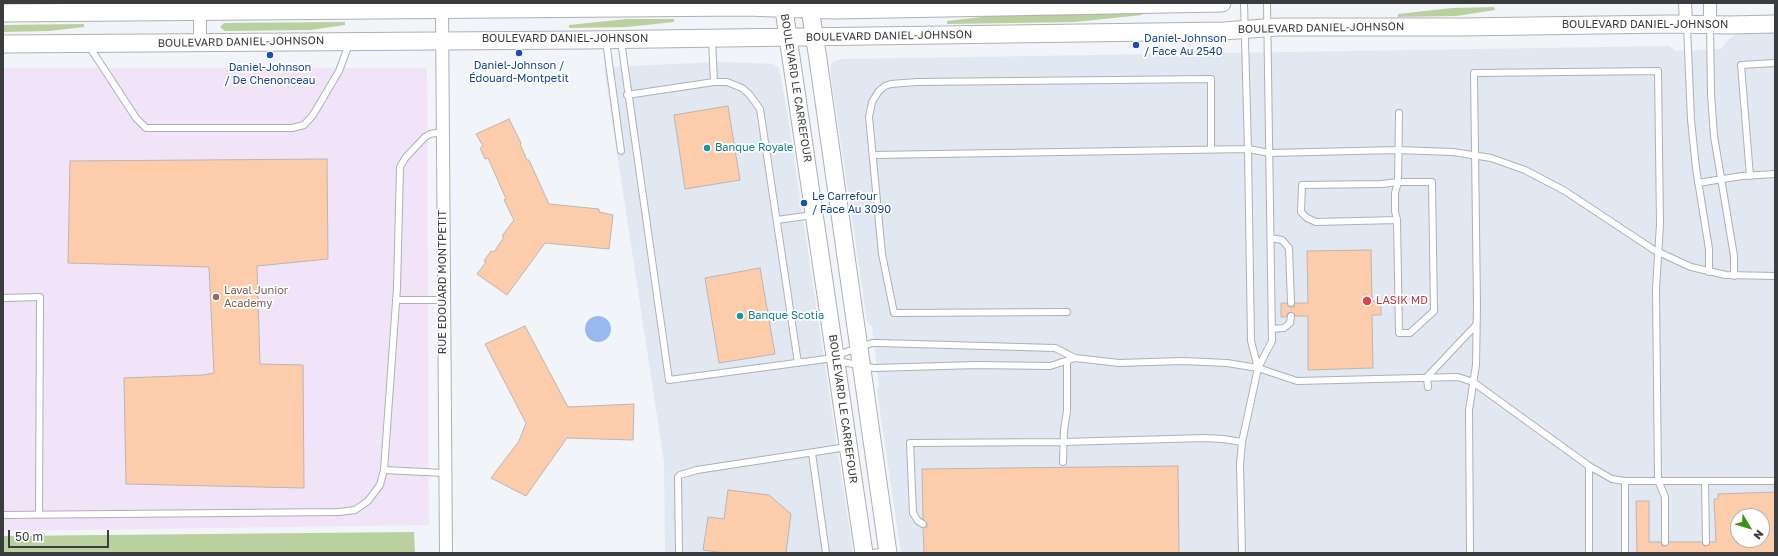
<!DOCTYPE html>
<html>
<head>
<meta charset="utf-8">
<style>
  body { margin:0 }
  #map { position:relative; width:1778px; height:556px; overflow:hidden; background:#f1f4f9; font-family:"Golos Text",sans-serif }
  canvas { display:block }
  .frame { position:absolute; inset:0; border:4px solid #3b3c3e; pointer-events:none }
  .north { position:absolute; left:1730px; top:508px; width:40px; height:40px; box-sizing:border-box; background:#fff; border:1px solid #b1b1b2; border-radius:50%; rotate:128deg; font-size:11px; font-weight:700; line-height:16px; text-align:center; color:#3b3c3e }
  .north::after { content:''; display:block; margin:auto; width:14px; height:18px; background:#389511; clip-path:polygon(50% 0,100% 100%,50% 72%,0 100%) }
  .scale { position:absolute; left:8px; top:530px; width:101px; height:18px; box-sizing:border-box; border:2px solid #3b3c3e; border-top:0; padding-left:5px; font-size:12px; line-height:14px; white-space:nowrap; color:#3b3c3e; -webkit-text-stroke:3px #fff; paint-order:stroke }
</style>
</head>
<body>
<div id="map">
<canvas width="1778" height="556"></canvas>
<div class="frame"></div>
<div class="north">N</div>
<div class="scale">50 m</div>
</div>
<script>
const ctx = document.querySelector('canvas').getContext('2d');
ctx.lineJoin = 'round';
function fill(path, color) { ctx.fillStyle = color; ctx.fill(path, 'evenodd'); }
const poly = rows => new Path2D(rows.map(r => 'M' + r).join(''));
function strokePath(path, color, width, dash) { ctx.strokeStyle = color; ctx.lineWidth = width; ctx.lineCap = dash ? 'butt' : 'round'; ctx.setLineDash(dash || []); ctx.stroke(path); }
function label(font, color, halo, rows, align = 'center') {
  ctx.font = font + ' "Golos Text",sans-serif'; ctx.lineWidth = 3.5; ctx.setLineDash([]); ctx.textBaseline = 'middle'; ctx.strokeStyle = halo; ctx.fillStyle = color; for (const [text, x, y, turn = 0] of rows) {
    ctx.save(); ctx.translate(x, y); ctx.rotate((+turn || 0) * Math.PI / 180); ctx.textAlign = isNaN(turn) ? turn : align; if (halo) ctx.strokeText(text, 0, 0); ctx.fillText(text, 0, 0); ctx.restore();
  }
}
const built = poly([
  [1775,32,1775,553,901,553,877,391,879,385,872,327,867,322,831,76,831,65,834,61,841,59,1669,46,1676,51,1721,49,1730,38,1736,35,1744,33],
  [1738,516,1762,516,1762,540,1738,540],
  [722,62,773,64,779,68,788,117,853,553,665,553,664,462,604,67]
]);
const education = poly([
  [3,68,427,68,429,525,3,531]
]);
const green = poly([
  [1494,7,1495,10,1456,16,1398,17,1398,14,1452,8],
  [1142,13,1142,15,1075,22,947,24,947,21,999,15],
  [627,19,674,19,674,22,627,27,569,28,569,25],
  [345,22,345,25,310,30,225,31,220,27,224,23],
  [84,24,84,27,49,31,3,32,3,25],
  [414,532,415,553,3,553,3,536]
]);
const water = poly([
  '585 329a13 13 0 1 1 26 0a13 13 0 1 1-26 0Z'
]);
const building = poly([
  [728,106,740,180,685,189,674,115,728,106],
  [509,119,521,143,520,144,527,160,529,160,549,204,599,209,599,212,613,215,609,249,545,243,507,295,477,274,486,262,484,261,491,251,494,252,504,237,502,236,514,220,504,200,506,199,488,158,485,159,480,148,483,146,476,134,509,119],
  [327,159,328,259,257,266,260,364,303,365,304,488,126,484,124,378,203,375,214,373,209,267,68,263,70,161,327,159],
  [1371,250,1372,301,1381,301,1381,315,1372,315,1373,368,1308,370,1308,316,1295,316,1294,313,1291,312,1288,313,1286,317,1281,317,1281,303,1287,303,1291,307,1294,307,1295,303,1308,303,1307,251,1371,250],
  [760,268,775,354,719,363,705,278,760,268],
  [525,326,568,407,634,404,633,440,567,438,526,496,491,478,519,441,526,423,485,344,525,326],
  [1178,466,1179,553,924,553,923,528,927,527,927,524,923,519,922,469,1178,466],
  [728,490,769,495,791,514,786,553,725,553,703,550,708,517,724,519,728,490],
  [1775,492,1775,553,1637,553,1636,501,1649,501,1649,542,1661,542,1662,546,1665,546,1669,542,1702,542,1704,546,1706,546,1710,542,1716,542,1714,499,1718,499,1718,494,1775,492],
  [1738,516,1762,516,1762,540,1738,540,1738,516]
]);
const lane = poly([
  [1244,3,1248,149,1251,341,1258,368],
  [1710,25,1711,94,1714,136,1734,256,1734,276],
  [1687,26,1691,120,1696,168,1709,249,1709,272],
  [712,39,714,82,727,82,742,88,749,94,760,109,798,363],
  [606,41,621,151],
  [621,41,669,380,826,359,872,343,879,343,1055,348,1075,358,1119,363,1183,361,1227,363,1258,368,1297,381,1458,377,1473,382,1589,466,1612,479,1625,481,1775,481],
  [89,46,136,118,146,128,292,128,304,125,313,115,339,71,349,44],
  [627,95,714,82],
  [874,155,1248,149,1270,153,1397,150,1453,152,1491,158,1525,170,1565,191,1654,250,1691,267,1726,275,1775,276],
  [1750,176,1741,65,1775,63],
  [1698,183,1742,176,1775,174],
  [777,220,813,215],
  [1397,220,1316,222,1307,218,1301,212,1302,185,1382,184,1398,182,1432,182,1434,311,1410,333,1399,333,1397,220,1395,211,1395,193,1398,182,1399,113],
  [1271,238,1282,240,1289,248,1291,303],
  [3,298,40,297,39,515],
  [396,300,443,300],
  [1067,312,894,313,882,254,869,117,872,102,879,91,885,86,891,84,917,82,1211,79,1211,150],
  [1272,329,1284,328,1290,323,1291,316],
  [837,361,874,368,977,365,1050,366,1075,358],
  [1428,387,1427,377,1476,325],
  [812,453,826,553],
  [1063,462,1064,430,1067,411,1067,361],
  [1589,466,1589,553],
  [384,470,445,473],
  [1705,481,1706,542],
  [3,515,339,512,355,510,368,501,380,485,384,470,397,288,400,167,406,157,425,137,430,134,442,132],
  [923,524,918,521,913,513,910,443,1063,442,1205,438,1223,439,1242,442],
  [679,553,678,477,680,475,697,470,847,447],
  [873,553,886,551],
  [1242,553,1240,464,1242,442,1258,368,1272,341,1267,3],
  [1470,553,1469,410,1476,365,1477,305,1474,73,1658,71,1660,224,1656,289,1658,480,1665,497,1665,542],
  [1625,553,1625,481]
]);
const street = poly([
  [1685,3,1686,24],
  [200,4,200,42],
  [442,10,446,553],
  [1710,25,1710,3]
]);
const secondary = poly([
  [783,3,864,553],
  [809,3,818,59,888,553],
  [3,13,745,7,835,10,1222,3],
  [3,44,584,40,1224,31,1278,27,1462,27,1670,24,1729,25,1775,24]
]);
const markers = [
  [1136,45,4,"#1a4fb4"],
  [519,53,4,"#1a4fb4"],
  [270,55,4,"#1a4fb4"],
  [707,148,4,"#0f9aa8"],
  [804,203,4,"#1a4fb4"],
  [216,297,4,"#8d6e63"],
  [1367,301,5,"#e0444e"],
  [740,316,4,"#0f9aa8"]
];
const streetNames = [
  ["BOULEVARD DANIEL-JOHNSON",1645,25],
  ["BOULEVARD DANIEL-JOHNSON",1321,28,-1],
  ["BOULEVARD DANIEL-JOHNSON",889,36,-1],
  ["BOULEVARD DANIEL-JOHNSON",565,39],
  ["BOULEVARD DANIEL-JOHNSON",241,42,-1],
  ["BOULEVARD LE CARREFOUR",796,88,81],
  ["RUE EDOUARD MONTPETIT",443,282,-90],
  ["BOULEVARD LE CARREFOUR",843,409,82]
];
const transitNames = [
  ["Daniel-Johnson",1144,39],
  ["/ Face Au 2540",1144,52],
  ["Daniel-Johnson /",519,66,"center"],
  ["Édouard-Montpetit",519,79,"center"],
  ["Daniel-Johnson",270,68,"center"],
  ["/ De Chenonceau",270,81,"center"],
  ["Le Carrefour",812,197],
  ["/ Face Au 3090",812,210]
];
const cultureNames = [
  ["Banque Royale",715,148],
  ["Banque Scotia",748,316]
];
const educationNames = [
  ["Laval Junior",224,291],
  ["Academy",224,304]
];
const healthNames = [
  ["LASIK MD",1376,301]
];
fill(built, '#e1e8f2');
fill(education, '#f1e4f8');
fill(green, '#b9d19e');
fill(water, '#97b8f0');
fill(building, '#fdcdab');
strokePath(building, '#bbb6b2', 1);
strokePath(lane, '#aeb0b5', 8);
strokePath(street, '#aeb0b5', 14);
strokePath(secondary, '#aeb0b5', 19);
strokePath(lane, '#fff', 6);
strokePath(street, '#fff', 12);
strokePath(secondary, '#fff', 17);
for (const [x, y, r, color] of markers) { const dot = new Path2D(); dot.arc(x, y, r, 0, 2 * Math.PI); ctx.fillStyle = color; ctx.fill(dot); strokePath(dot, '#fff', 1.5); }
label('11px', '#3b3c3e', '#fff', streetNames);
label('11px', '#164399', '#fff', transitNames, 'left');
label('11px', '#0d838f', '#fff', cultureNames, 'left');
label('11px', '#785e54', '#fff', educationNames, 'left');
label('11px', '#be3a42', '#fff', healthNames, 'left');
</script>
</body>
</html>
